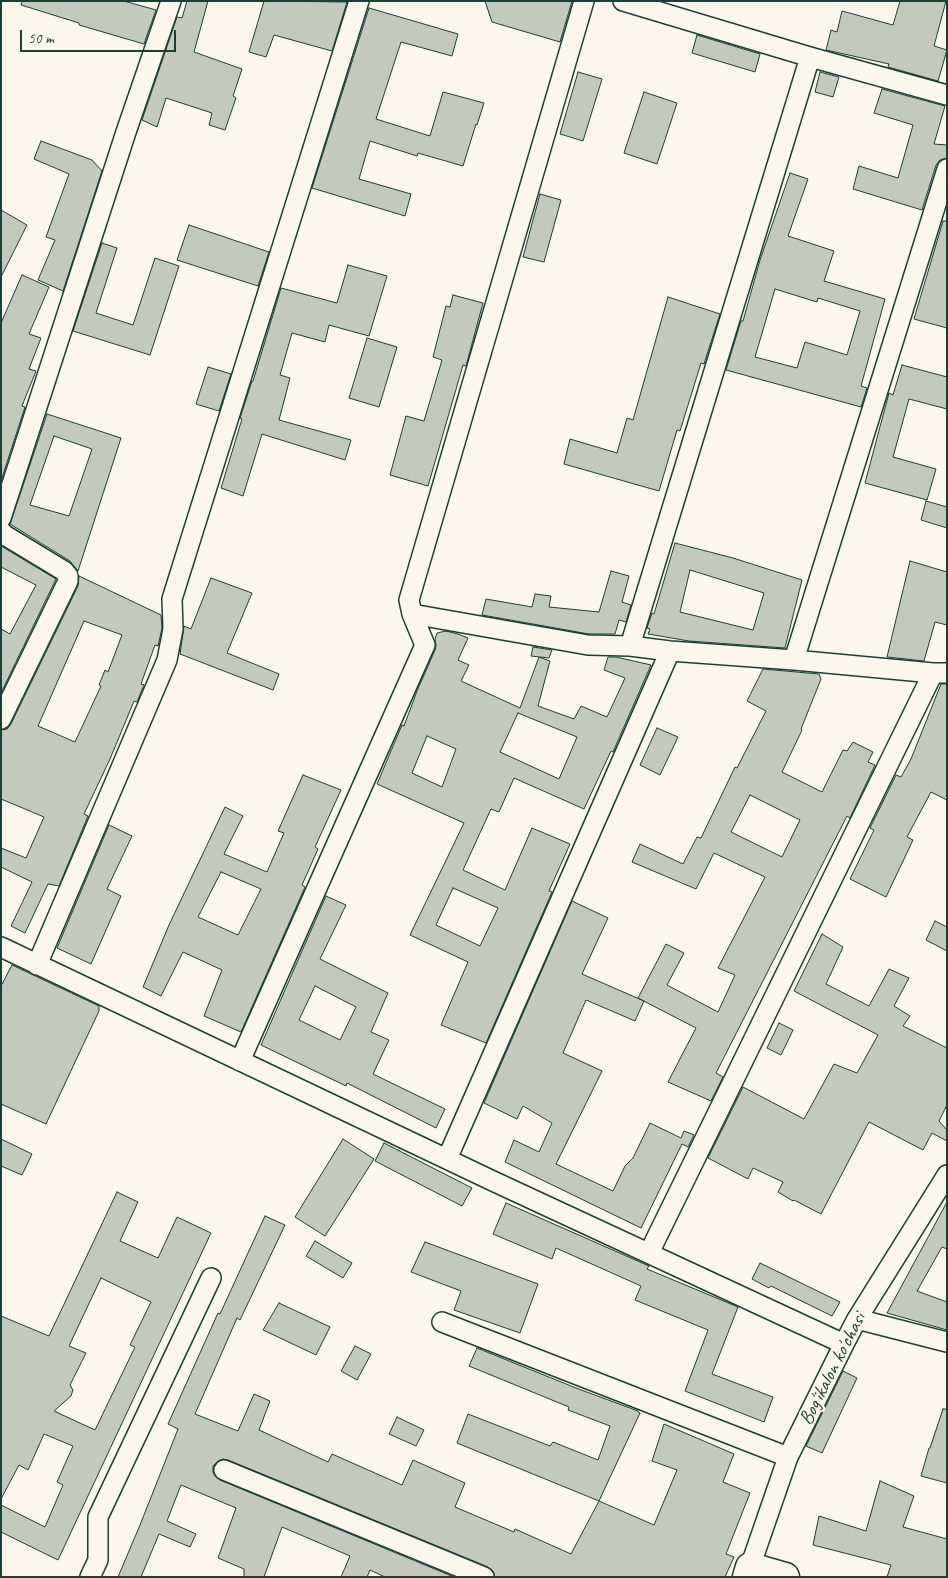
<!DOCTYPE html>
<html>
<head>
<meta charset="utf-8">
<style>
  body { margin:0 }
  #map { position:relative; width:948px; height:1578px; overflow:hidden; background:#fbf7ec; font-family:Caveat,sans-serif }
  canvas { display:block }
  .frame { position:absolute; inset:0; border:2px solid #1f3d34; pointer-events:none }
  .scale { position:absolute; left:20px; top:30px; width:156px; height:22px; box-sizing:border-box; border:2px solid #1f3d34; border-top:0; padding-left:6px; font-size:15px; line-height:18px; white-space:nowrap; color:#1f3d34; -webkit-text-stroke:4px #fbf7ec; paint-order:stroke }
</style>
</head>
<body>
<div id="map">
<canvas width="948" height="1578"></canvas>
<div class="frame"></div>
<div class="scale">50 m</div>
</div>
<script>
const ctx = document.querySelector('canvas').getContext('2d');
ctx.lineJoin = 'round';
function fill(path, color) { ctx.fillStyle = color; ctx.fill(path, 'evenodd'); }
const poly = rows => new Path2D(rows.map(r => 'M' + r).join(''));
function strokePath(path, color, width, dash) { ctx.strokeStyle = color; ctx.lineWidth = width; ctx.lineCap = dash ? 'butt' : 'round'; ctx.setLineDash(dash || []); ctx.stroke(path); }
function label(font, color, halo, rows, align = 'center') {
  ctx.font = font + ' Caveat,sans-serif'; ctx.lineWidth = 4.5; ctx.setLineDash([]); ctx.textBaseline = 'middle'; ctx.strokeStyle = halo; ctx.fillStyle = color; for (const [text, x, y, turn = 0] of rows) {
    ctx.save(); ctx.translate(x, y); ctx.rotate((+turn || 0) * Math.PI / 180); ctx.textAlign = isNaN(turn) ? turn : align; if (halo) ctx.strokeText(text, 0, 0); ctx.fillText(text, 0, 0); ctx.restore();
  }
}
const building = poly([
  [22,1,124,1,156,10,144,44,79,25,79,23,21,5,22,1],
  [187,1,208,1,194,52,242,69,233,96,236,98,225,130,209,125,212,113,166,98,157,127,142,120,177,17,182,18,187,1],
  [264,1,347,2,332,51,274,35,266,57,249,52,264,1],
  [485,1,572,1,560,42,492,22,485,1],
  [900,1,946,1,934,46,947,50,938,81,888,67,889,64,826,50,831,30,837,32,842,11,893,25,900,1],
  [369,8,458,34,452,56,401,42,376,119,430,136,443,92,484,103,477,125,476,124,463,166,418,153,417,156,370,141,359,179,411,194,405,216,312,188,369,8],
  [697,35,760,54,755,72,692,53,697,35],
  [578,72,602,79,583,141,560,134,578,72],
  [820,72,839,77,833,97,815,92,820,72],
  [882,89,945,106,934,144,947,145,947,158,940,160,936,165,922,210,853,189,859,166,898,178,913,125,874,113,882,89],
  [644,92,677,103,657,164,624,153,644,92],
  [41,141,92,160,102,171,63,291,38,280,55,240,46,237,69,174,34,159,41,141],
  [790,173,808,179,788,236,834,251,824,281,885,299,861,386,867,388,861,407,726,370,741,321,743,321,760,260,790,173],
  [775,289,817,302,818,298,860,311,847,355,805,342,797,368,755,357,775,289],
  [540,194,561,200,544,262,523,257,540,194],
  [1,210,27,225,1,277,1,210],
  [943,221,947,221,947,328,914,319,943,221],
  [189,225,269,252,258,286,177,260,189,225],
  [102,243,117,248,96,313,133,325,155,258,179,266,150,355,73,331,102,243],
  [348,265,387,276,369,336,329,325,325,342,292,333,280,375,290,378,279,420,351,440,345,460,262,434,243,496,221,488,242,419,240,418,252,381,253,381,281,288,337,303,348,265],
  [22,275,49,287,29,334,41,338,29,369,36,371,22,406,25,407,1,481,1,323,22,275],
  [453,295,483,303,466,366,463,365,428,486,390,475,406,416,424,421,442,360,433,357,446,306,450,307,453,295],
  [668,297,720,314,704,364,701,363,680,431,677,430,659,491,564,464,570,439,617,453,627,418,633,420,668,297],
  [367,338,397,347,379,407,349,398,367,338],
  [902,365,947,377,947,409,909,399,893,457,936,469,927,500,865,483,889,393,893,395,902,365],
  [208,367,231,374,219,411,196,404,208,367],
  [47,414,121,438,78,571,70,561,10,524,47,414],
  [54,436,92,449,69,516,30,505,54,436],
  [926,501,947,507,947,528,921,520,926,501],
  [675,543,733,558,802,580,785,648,689,641,648,634,650,629,647,628,652,613,654,614,675,543],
  [690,570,764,593,753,630,680,612,690,570],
  [1,546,56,579,1,693,1,629,10,634,36,585,1,567,1,546],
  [910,561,947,572,947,625,935,622,924,661,887,657,910,561],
  [611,571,629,576,622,602,631,605,626,622,619,620,615,634,589,634,482,615,486,599,532,607,535,594,551,596,549,607,599,612,611,571],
  [79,576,161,615,162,628,158,646,155,645,141,684,144,685,137,702,134,701,110,759,84,814,88,816,59,886,48,884,25,933,11,926,32,882,1,867,1,848,26,858,44,817,1,799,1,730,7,729,11,724,78,586,79,576],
  [84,621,122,635,108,672,105,670,99,685,101,686,75,742,38,726,84,621],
  [211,578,252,593,227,653,279,674,273,690,180,654,184,626,191,629,211,578],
  [446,631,458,634,468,638,458,660,469,665,461,681,520,708,539,657,550,661,538,706,574,719,581,706,607,717,625,678,604,670,608,657,616,657,651,665,613,752,611,751,584,809,514,778,499,812,491,809,463,870,505,890,532,828,570,844,549,891,552,892,486,1043,441,1025,468,962,410,935,464,823,377,784,402,725,404,726,417,691,435,650,436,645,435,639,437,633,446,631],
  [518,713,577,737,559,779,500,752,518,713],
  [427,736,456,749,442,787,412,773,427,736],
  [453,888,498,908,480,946,436,925,453,888],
  [533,647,552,650,549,658,531,656,533,647],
  [763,669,819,674,821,679,801,729,802,730,782,772,822,792,843,750,847,751,853,742,873,752,868,762,875,765,850,818,847,816,716,1073,723,1077,711,1101,668,1082,696,1028,638,998,666,944,684,953,667,985,718,1012,735,975,718,968,765,877,714,853,696,889,632,862,640,844,683,864,697,837,701,838,735,767,737,768,766,711,747,701,763,669],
  [750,795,800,820,782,857,731,832,750,795],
  [941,684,947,684,947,800,931,792,907,837,913,840,886,897,850,879,874,830,870,828,896,775,901,777,911,759,941,684],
  [657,728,678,737,660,775,640,765,657,728],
  [303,775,341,790,315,847,318,849,302,885,305,887,241,1032,204,1016,222,970,183,952,161,996,143,987,169,925,225,807,243,816,224,854,267,872,284,833,278,831,303,775],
  [221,872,261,889,238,935,198,917,221,872],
  [109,825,132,836,107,889,121,896,91,964,57,948,109,825],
  [326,896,346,905,320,959,388,993,371,1032,389,1040,373,1074,445,1109,436,1128,347,1083,346,1086,261,1045,326,896],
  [315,986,356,1007,340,1040,299,1020,315,986],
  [572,901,608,918,582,974,644,1001,635,1021,586,1000,563,1053,602,1071,556,1164,613,1191,625,1166,633,1158,650,1123,681,1138,684,1131,694,1135,688,1147,682,1144,641,1228,505,1162,514,1140,539,1152,552,1123,523,1106,517,1119,484,1103,572,901],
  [935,921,947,927,947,951,926,940,935,921],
  [822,934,843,947,826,984,869,1006,889,969,909,978,894,1006,910,1016,903,1026,947,1048,947,1105,939,1121,947,1130,947,1141,932,1133,923,1150,869,1122,821,1214,794,1200,793,1201,778,1192,783,1182,753,1168,748,1179,708,1158,743,1087,804,1119,834,1064,857,1073,878,1035,794,991,822,934],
  [12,965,99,1006,99,1011,46,1124,1,1104,1,986,12,965],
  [779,1023,793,1030,781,1055,767,1048,779,1023],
  [1,1139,32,1154,22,1175,1,1166,1,1139],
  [343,1139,374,1159,325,1236,295,1217,343,1139],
  [384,1143,472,1188,462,1206,375,1161,384,1143],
  [117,1192,138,1202,120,1241,158,1258,177,1217,211,1233,58,1560,1,1532,1,1505,45,1527,63,1485,57,1482,73,1446,44,1434,28,1470,19,1465,1,1499,1,1316,49,1336,117,1192],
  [101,1278,151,1302,130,1345,135,1347,95,1430,54,1411,71,1396,73,1390,70,1385,86,1353,69,1346,101,1278],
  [947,1202,947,1249,942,1247,917,1291,947,1302,947,1330,887,1313,947,1202],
  [506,1203,649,1266,647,1269,738,1307,712,1374,773,1397,764,1422,685,1391,708,1330,635,1300,641,1286,556,1248,552,1259,493,1234,506,1203],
  [265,1216,285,1225,240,1320,237,1318,195,1414,238,1431,254,1394,270,1401,259,1430,328,1462,332,1454,402,1485,413,1460,465,1483,455,1507,514,1532,515,1529,571,1554,599,1501,654,1525,677,1470,652,1461,664,1424,734,1454,723,1482,750,1493,726,1554,734,1557,725,1577,495,1577,493,1571,488,1567,228,1460,223,1459,218,1461,213,1466,213,1472,215,1476,220,1480,454,1577,385,1577,370,1570,367,1577,341,1577,350,1556,282,1527,264,1577,244,1577,244,1569,218,1558,236,1508,181,1485,167,1521,196,1534,190,1547,159,1534,141,1577,118,1577,140,1525,178,1429,168,1424,218,1313,220,1314,265,1216],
  [315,1241,352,1263,343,1278,306,1256,315,1241],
  [425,1242,538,1284,520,1333,454,1310,461,1291,411,1272,425,1242],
  [760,1263,840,1302,832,1316,771,1286,769,1288,752,1279,760,1263],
  [279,1303,330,1327,316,1355,263,1330,279,1303],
  [355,1346,371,1354,357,1380,341,1371,355,1346],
  [477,1348,576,1388,638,1411,638,1412,640,1413,599,1501,457,1443,468,1414,550,1446,553,1442,598,1460,610,1426,568,1410,569,1407,469,1366,477,1348],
  [843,1371,857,1378,822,1453,806,1446,843,1371],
  [943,1409,947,1409,947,1483,921,1476,929,1448,930,1448,943,1409],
  [397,1417,424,1430,416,1446,389,1434,397,1417],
  [880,1481,914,1496,903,1527,947,1539,947,1577,887,1577,891,1565,813,1545,819,1516,866,1531,880,1481]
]);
const street = poly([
  [623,1,810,57,947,95],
  [1,518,126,132,171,1],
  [1,531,3,534,64,571,68,576,68,581,1,719],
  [412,614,588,645,630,646,670,651,794,660,933,673,947,673],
  [630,646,810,57],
  [794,660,947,169],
  [1,947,495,1182,844,1344],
  [37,965,167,660,173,629,172,599,359,1],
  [240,1061,425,645,412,614,409,600,584,1],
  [447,1159,670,651],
  [649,1253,933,673],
  [857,1319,947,1342],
  [442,1322,788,1457],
  [224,1470,484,1577],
  [750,1567,788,1457,844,1344,857,1319,947,1175],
  [90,1577,98,1560,98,1517,211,1278]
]);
const secondary = poly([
  [747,1577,750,1567,785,1577]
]);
const streetNames = [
  ["Bog'ikalon ko'chasi",833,1369,-63]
];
fill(building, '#c4c9be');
strokePath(building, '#1f3d34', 1);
strokePath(street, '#1f3d34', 22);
strokePath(secondary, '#1f3d34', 31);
strokePath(street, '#fbf7ec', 19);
strokePath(secondary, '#fbf7ec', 28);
label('20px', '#1f3d34', '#fbf7ec', streetNames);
</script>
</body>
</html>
